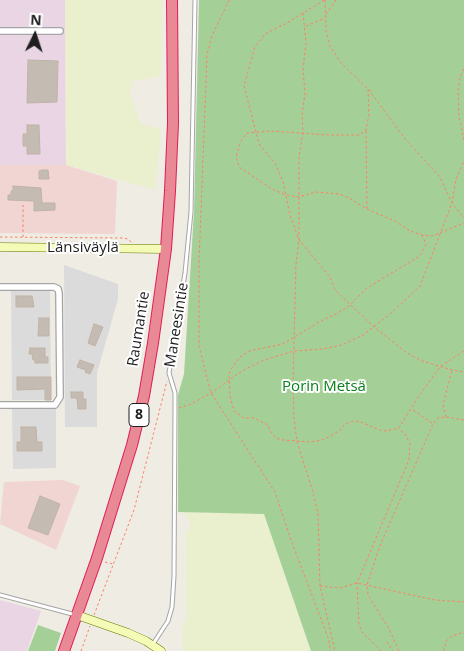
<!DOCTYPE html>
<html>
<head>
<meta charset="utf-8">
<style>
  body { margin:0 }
  #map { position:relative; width:464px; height:651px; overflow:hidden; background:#efece4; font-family:"Open Sans",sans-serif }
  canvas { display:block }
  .north { position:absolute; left:10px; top:10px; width:50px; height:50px; -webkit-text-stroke:4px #fff; paint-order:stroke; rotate:4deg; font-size:14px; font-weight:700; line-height:20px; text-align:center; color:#1e1e1e }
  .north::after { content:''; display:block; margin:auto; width:18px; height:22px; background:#1e1e1e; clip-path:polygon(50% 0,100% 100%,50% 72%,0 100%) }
</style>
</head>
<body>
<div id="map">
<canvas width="464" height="651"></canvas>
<div class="north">N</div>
</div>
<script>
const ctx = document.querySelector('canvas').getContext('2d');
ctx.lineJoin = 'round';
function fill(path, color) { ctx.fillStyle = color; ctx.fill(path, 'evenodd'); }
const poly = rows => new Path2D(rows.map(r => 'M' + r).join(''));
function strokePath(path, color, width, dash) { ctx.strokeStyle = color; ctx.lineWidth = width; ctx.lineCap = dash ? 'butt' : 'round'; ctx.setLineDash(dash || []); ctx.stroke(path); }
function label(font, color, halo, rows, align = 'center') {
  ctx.font = font + ' "Open Sans",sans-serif'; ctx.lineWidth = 4; ctx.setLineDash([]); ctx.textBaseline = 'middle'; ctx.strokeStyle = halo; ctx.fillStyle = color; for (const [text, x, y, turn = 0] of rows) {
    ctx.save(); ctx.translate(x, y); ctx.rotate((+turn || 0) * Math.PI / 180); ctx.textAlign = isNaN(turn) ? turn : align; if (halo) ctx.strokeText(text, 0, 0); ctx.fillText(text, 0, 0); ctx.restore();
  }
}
const residential = poly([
  [64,265,118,284,118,299,97,373,97,427,65,427],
  [11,291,50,291,51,400,12,400],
  [12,409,56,409,56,468,13,469]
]);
const commercial = poly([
  [0,165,66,165,117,181,115,234,0,233],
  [63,480,80,486,56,550,0,524,4,482]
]);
const industrial = poly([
  [0,0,65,0,66,165,0,165],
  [0,600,41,611,27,651,0,651]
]);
const farmland = poly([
  [65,0,162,0,161,76,132,81,130,94,140,123,158,128,161,133,155,190,66,165],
  [183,512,264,514,311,651,183,651,183,625,187,619,186,535,191,525]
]);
const forest = poly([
  [199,0,464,0,464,651,311,651,264,514,178,512,178,395,184,374,194,212],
  [38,625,61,633,55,651,28,651]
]);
const building = poly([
  [28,60,58,61,57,102,27,103,28,60],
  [27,125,39,125,40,154,27,154,27,146,23,146,23,134,27,134,27,125],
  [42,170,48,170,49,179,39,179,39,171,42,170],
  [13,186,41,188,42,203,55,203,55,210,34,211,34,201,8,200,8,195,11,195,11,191,13,191,13,186],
  [16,296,32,296,34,307,16,307,16,296],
  [39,318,49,318,49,336,38,336,39,318],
  [94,324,103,327,95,346,88,343,94,324],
  [30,348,45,348,45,357,48,357,48,363,35,363,35,360,33,360,32,354,29,354,30,348],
  [80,360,94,365,90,374,85,372,86,370,77,367,80,360],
  [17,377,51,377,51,400,45,400,45,389,17,390,17,377],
  [71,392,83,392,83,399,86,399,86,409,78,409,77,398,71,398,71,392],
  [21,427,36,427,37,442,42,442,42,451,17,451,17,442,21,442,21,427],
  [40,496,60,504,48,535,28,528,40,496]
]);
const path = poly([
  [229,0,212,36,207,55,199,262,199,346,211,393,275,492,291,540,329,640,330,651],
  [324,0,287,23,265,34,255,47,244,86,259,144,275,163,283,182,290,215,299,240,330,277,335,290,374,327,407,353,422,361,452,370,464,372],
  [325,0,326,30,330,46,341,63,368,89,406,140,440,177,452,203,464,218],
  [303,13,306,43,303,69,305,94,302,114,303,133,299,157,299,240,296,264,293,383,294,418,297,442,312,489,318,513,320,586,335,651],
  [326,14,336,0],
  [306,26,325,18],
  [464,69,460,77,458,90,459,116,464,140],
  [368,89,369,114,366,130,359,135,328,135,271,131,247,133,241,141,236,156,239,167,272,189,286,195,299,197,316,192,339,194,349,198,367,209,395,221,410,231,422,235,432,236,464,223],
  [366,131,367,209],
  [422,235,426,244,420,256,367,288,349,306,338,313,321,321,283,344,249,351,240,357,231,369,229,375,230,396,234,411,244,418,254,418,268,425,270,431,276,438,283,440,311,442,322,440,333,435,341,429,345,424,350,422,358,421,380,430,387,431,399,428,418,397,441,366,464,351],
  [0,237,122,238,128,239,132,243],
  [23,237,23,205],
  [179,408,191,404,211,393,242,371,264,360,294,351,322,349,342,345,363,335,390,314,420,286,452,203,456,179,464,161],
  [446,417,443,405,452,370],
  [434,423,438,418,446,417,464,420],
  [105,562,113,564],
  [320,586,340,588,357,583,435,600,464,602],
  [94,615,134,510,167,381],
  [387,642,393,651],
  [81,651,90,626],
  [381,651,362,632,359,624,357,583,409,460,410,444,406,435,399,429],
  [399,651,388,627,368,595,367,585,379,548,433,424,413,410],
  [444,651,446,641,452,636,464,632]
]);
const lane = poly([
  [0,595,76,615],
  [153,644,168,621,172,607,174,576,175,409,175,393,169,373,185,273,191,212,195,0]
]);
const street = poly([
  [0,31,60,31],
  [0,287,54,287,58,289,59,293,60,397,55,405,0,405]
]);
const secondary = poly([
  [0,247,166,249],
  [77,615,128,633,146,641,161,651]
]);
const highway = poly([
  [64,651,97,558,132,445,144,396,153,343,166,249,170,191,173,123,172,0]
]);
const shields = [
  [139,415,20]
];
const shieldNames = [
  ["8",139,415]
];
const streetNames = [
  ["Länsiväylä",83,248],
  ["Maneesintie",177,325,-81],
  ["Raumantie",139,329,-81]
];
const parkNames = [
  ["Porin Metsä",324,387]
];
fill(residential, '#dcdbdb');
fill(commercial, '#f1d5d2');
fill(industrial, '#e9d5e4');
fill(farmland, '#eaefce');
fill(forest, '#a4d097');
fill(building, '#c4bcb3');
strokePath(building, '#c1b3a5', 1);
strokePath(lane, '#a5a5a5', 5);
strokePath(street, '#a5a5a5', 8);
strokePath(secondary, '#647901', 9);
strokePath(highway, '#df1e55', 12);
strokePath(path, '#fe7f66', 1, [2.5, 2.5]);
strokePath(lane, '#fff', 3);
strokePath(street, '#fff', 5.5);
strokePath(secondary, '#f4fbb6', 8);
strokePath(highway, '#e98995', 10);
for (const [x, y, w] of shields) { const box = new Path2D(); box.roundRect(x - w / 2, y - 11.5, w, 23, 4); ctx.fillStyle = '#fff'; ctx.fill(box); strokePath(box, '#1e1e1e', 1); }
label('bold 14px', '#1e1e1e', null, shieldNames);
label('15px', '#1e1e1e', '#fff', streetNames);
label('15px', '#088019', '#fff', parkNames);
</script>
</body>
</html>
